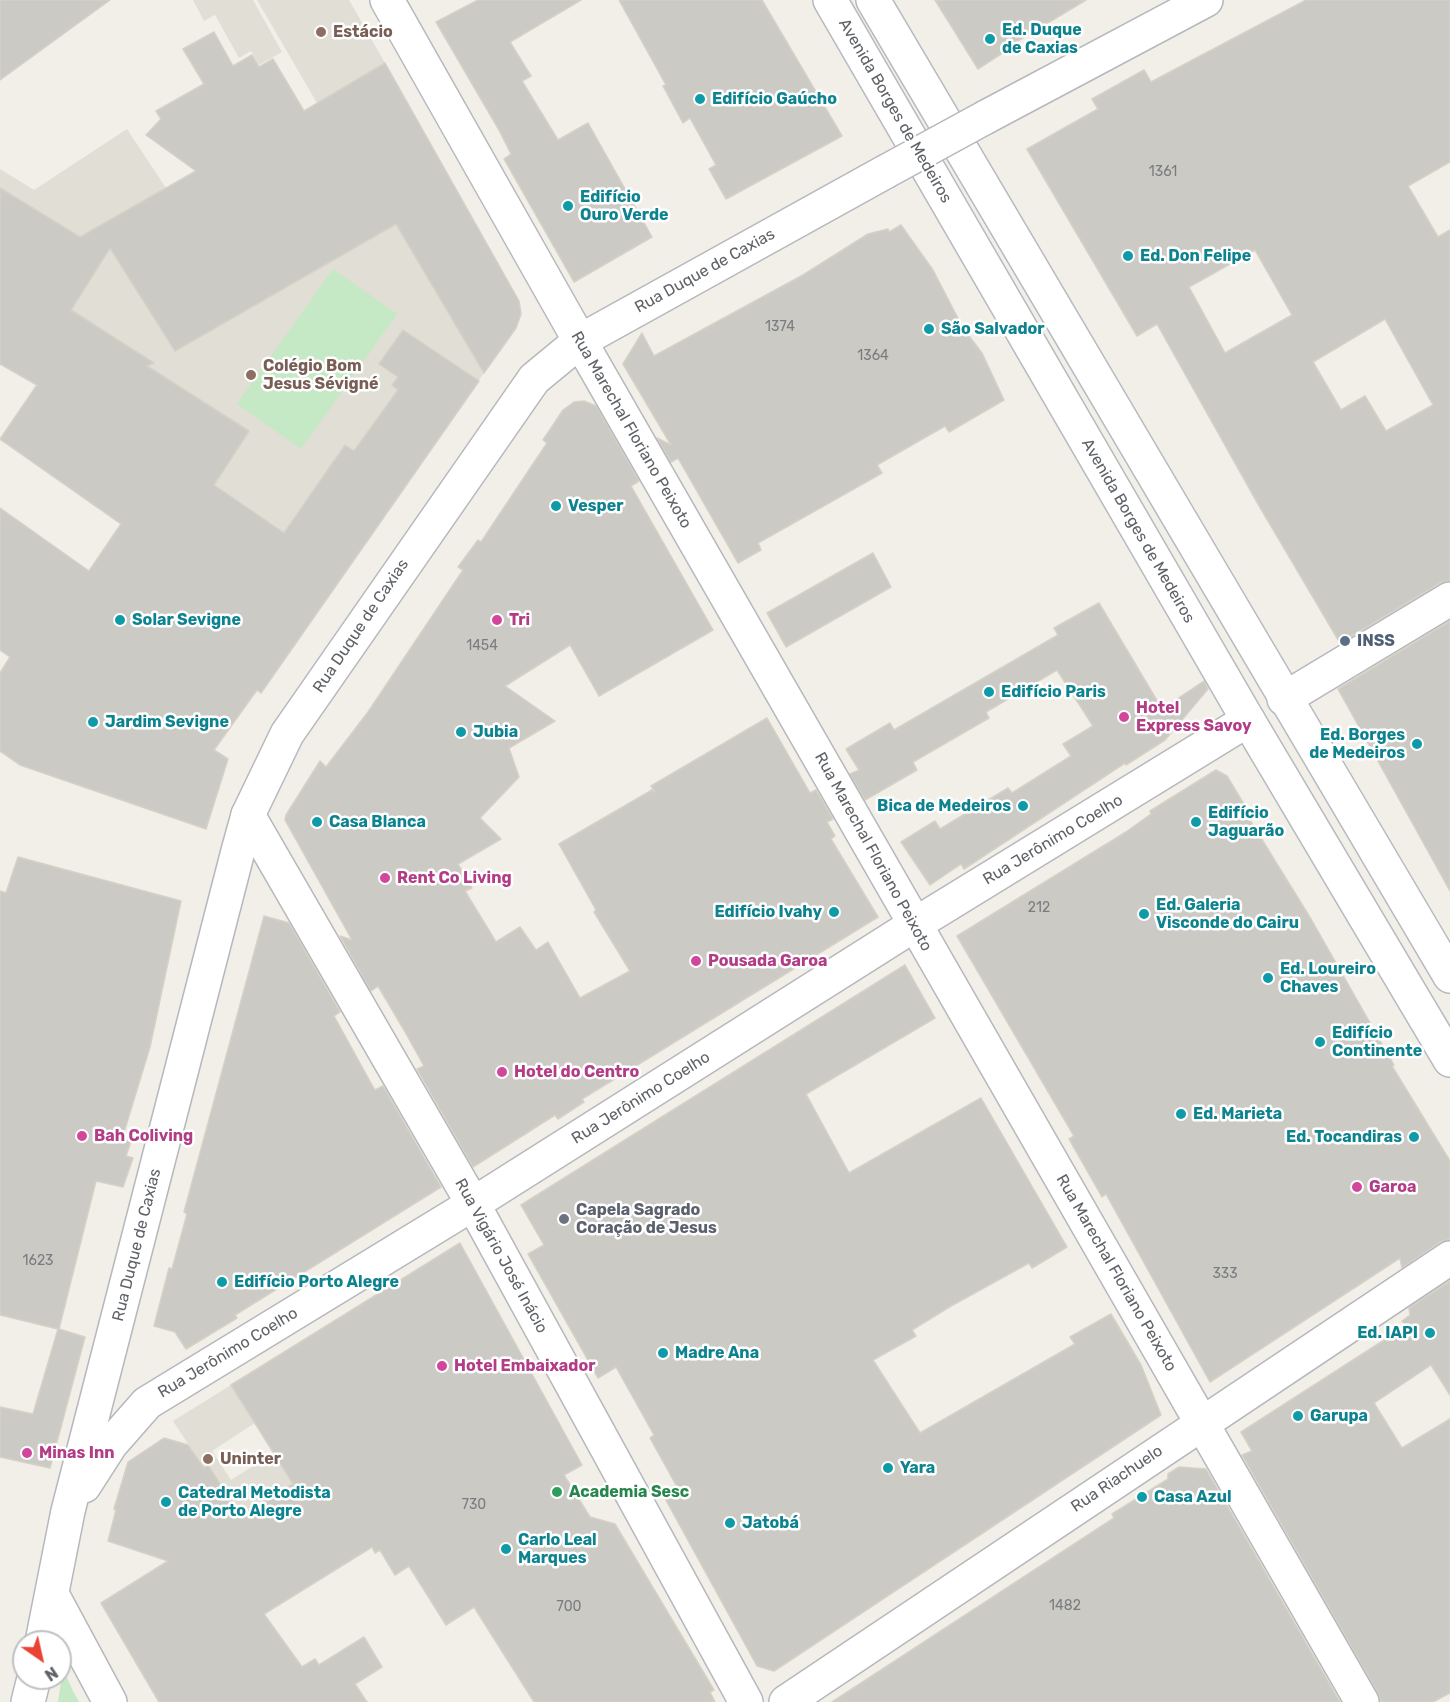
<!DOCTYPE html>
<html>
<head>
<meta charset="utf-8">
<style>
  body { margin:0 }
  #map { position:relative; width:1450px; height:1702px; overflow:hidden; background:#f1efe8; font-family:Rubik,sans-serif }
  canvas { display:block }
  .north { position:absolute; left:12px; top:1630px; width:60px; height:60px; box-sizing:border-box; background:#fff; border:2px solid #bfc1c3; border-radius:50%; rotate:146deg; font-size:16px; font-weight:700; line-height:24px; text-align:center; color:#5f6368 }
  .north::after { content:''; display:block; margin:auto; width:21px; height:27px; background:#ea4335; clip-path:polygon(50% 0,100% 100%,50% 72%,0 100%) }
</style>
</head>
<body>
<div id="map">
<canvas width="1450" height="1702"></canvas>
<div class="north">N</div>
</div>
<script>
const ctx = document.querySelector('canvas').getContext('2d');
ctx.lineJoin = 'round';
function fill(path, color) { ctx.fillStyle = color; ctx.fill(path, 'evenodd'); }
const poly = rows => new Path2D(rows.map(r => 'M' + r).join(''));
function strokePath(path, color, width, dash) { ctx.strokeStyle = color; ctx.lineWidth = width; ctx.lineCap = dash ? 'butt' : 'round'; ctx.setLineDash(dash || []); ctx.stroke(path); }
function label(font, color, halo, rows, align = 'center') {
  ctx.font = font + ' Rubik,sans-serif'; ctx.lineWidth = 5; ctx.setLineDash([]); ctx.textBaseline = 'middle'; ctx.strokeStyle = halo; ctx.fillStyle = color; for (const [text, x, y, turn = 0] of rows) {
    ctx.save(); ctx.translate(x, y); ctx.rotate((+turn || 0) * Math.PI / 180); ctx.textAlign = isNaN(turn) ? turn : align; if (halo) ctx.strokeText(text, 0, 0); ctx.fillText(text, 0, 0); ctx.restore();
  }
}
const education = poly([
  [193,0,253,0,282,52,259,65,251,51,239,58,215,15,204,21],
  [257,0,349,0,385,63,330,96,424,134,519,301,521,314,516,328,413,473,295,644,0,439,37,385,0,364,0,169,34,190,127,129,166,188,317,103],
  [231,1385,255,1423,212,1451,231,1480,274,1453,293,1484,216,1531,227,1494,209,1466,204,1468,173,1421]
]);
const green = poly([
  [333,269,397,314,301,449,237,404],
  [63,1669,73,1691,79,1702,58,1702]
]);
const building = poly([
  [0,0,110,0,0,80,0,0],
  [478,0,581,0,510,42,531,76,522,81,558,140,588,123,652,237,574,282,504,159,511,154,499,130,436,22,478,0],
  [619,0,762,0,842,136,726,199,709,169,716,165,690,118,683,123,663,86,666,85,619,0],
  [935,0,1086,0,1006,48,1007,50,978,69,935,0],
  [1306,0,1450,0,1450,162,1408,186,1438,237,1450,230,1450,580,1440,583,1340,643,1258,504,1157,324,1137,336,1027,149,1098,109,1092,99,1144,70,1151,82,1306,0],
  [1255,250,1292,315,1225,353,1189,287,1255,250],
  [1385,319,1433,405,1386,431,1365,396,1341,410,1313,362,1385,319],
  [214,32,233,66,252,55,259,67,273,59,304,111,385,63,519,301,521,314,516,328,484,373,396,224,175,351,110,248,71,310,154,363,147,366,249,431,214,485,284,533,345,445,354,451,398,390,392,385,398,377,379,364,403,330,479,381,261,693,257,690,214,750,228,759,206,829,20,765,0,751,0,673,10,657,0,650,0,508,89,571,121,524,0,439,37,385,0,364,0,188,80,237,196,171,146,135,161,119,156,111,204,84,183,49,214,32],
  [901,225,933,270,963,328,982,353,1004,400,949,432,945,426,877,465,882,473,758,543,761,550,738,563,678,458,671,462,657,438,671,445,623,364,642,333,654,356,803,275,868,234,888,229,889,232,901,225],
  [584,401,596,406,639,481,631,486,713,630,599,696,570,645,505,686,555,721,509,748,519,777,480,818,501,839,458,864,472,888,465,891,496,942,520,927,536,950,548,942,580,998,630,971,594,912,596,910,559,844,652,790,655,792,651,786,767,718,810,793,816,790,833,819,827,822,835,836,831,839,878,917,582,1099,584,1102,558,1119,555,1115,473,1167,417,1069,424,1066,404,1030,378,986,371,991,340,936,352,940,285,820,286,815,320,761,326,767,368,712,463,570,458,567,478,540,481,542,547,443,543,440,563,410,574,402,584,401],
  [873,553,891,587,786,647,767,613,873,553],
  [1099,603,1162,709,1204,681,1208,689,1165,740,1126,765,1125,763,964,869,961,864,930,885,901,842,935,821,940,829,1008,788,1012,793,1071,756,1063,744,1093,726,1057,670,986,712,989,718,913,762,917,770,865,800,850,774,859,770,846,749,890,723,894,730,1058,635,1054,628,1099,603],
  [1450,621,1450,891,1338,689,1450,621],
  [1216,770,1227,776,1248,811,1245,812,1311,919,1394,1065,1392,1066,1450,1161,1450,1239,1440,1242,1402,1268,1400,1258,1210,1382,1106,1194,1102,1197,1069,1139,1074,1136,957,936,1126,832,1151,814,1150,811,1216,770],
  [18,857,181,901,150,1047,122,1139,131,1141,126,1156,133,1158,123,1187,96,1181,59,1329,85,1337,50,1468,0,1457,0,1407,33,1414,58,1329,0,1315,0,891,6,893,18,857],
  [264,916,289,923,340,1012,334,1016,372,1085,375,1090,383,1086,441,1187,235,1315,237,1318,186,1349,175,1332,154,1326,169,1268,172,1269,187,1214,184,1212,264,916],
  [905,965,935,1018,806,1094,849,1173,981,1098,1067,1247,1032,1268,1029,1263,951,1306,912,1330,916,1336,873,1360,920,1433,1075,1344,1070,1337,1111,1314,1141,1365,1161,1415,774,1671,757,1666,662,1493,676,1485,650,1438,654,1435,616,1367,598,1378,528,1254,544,1245,521,1205,905,965],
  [460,1243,582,1465,564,1475,590,1517,615,1524,714,1690,710,1692,715,1702,534,1702,474,1607,446,1625,409,1566,395,1575,380,1550,375,1553,372,1547,264,1614,302,1667,315,1659,319,1665,364,1637,382,1667,355,1684,367,1702,159,1702,101,1603,168,1561,108,1541,116,1510,114,1509,128,1462,164,1438,188,1445,204,1468,208,1465,241,1516,293,1484,231,1385,460,1243],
  [1450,1281,1450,1395,1431,1365,1374,1403,1402,1448,1450,1419,1450,1693,1433,1702,1381,1702,1378,1693,1242,1455,1252,1451,1241,1432,1406,1326,1402,1321,1410,1315,1409,1308,1450,1281],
  [1179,1467,1206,1469,1340,1702,832,1702,1114,1518,1112,1514,1168,1479,1168,1474,1179,1467]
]);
const minor = poly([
  [580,341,1362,1702],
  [1284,699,1450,599],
  [248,815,473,1204,746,1702]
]);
const tertiary = poly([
  [387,0,580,341],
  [986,117,1206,0],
  [84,1486,111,1444,147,1403,473,1204,914,925,1248,720],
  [53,1596,110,1702],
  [42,1642,68,1511,238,851,248,815,287,734,534,379,580,341,885,172],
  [28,1702,34,1678],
  [786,1702,1450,1258]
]);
const secondary = poly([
  [830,0,1248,720,1450,1060],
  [873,0,1450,976]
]);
const tertiaryBridge = poly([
  [885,172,986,117]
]);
const markers = [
  [321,32,6,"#8d6e63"],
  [990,39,6,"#0f9aa8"],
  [700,99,6,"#0f9aa8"],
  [568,206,6,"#0f9aa8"],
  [1128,256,6,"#0f9aa8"],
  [929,329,6,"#0f9aa8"],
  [251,375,6,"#8d6e63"],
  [556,506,6,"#0f9aa8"],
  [120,620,6,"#0f9aa8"],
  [497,620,6,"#d1479c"],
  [1345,641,6,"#5c6f8a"],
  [989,692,6,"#0f9aa8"],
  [1124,717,6,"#d1479c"],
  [93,722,6,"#0f9aa8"],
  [461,732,6,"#0f9aa8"],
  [1417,744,6,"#0f9aa8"],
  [1023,806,6,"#0f9aa8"],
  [317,822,6,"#0f9aa8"],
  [1196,822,6,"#0f9aa8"],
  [385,878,6,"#d1479c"],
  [834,912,6,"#0f9aa8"],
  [1144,914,6,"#0f9aa8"],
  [696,961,6,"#d1479c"],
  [1268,978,6,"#0f9aa8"],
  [1320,1042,6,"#0f9aa8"],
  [502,1072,6,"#d1479c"],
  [1181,1114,6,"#0f9aa8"],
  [82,1136,6,"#d1479c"],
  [1414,1137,6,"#0f9aa8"],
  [1357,1187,6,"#d1479c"],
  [564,1219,6,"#6b7280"],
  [222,1282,6,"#0f9aa8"],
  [1430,1333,6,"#0f9aa8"],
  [663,1353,6,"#0f9aa8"],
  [442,1366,6,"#d1479c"],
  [1298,1416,6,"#0f9aa8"],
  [27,1453,6,"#d1479c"],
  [208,1459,6,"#8d6e63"],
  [888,1468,6,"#0f9aa8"],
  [557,1492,6,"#2e9e5b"],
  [1142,1497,6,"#0f9aa8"],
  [166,1502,6,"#0f9aa8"],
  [730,1523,6,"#0f9aa8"],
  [506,1549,6,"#0f9aa8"]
];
const numberNames = [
  ["1361",1163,172],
  ["1374",780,327],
  ["1364",873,356],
  ["1454",482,646],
  ["212",1039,908],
  ["1623",38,1261],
  ["333",1225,1274],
  ["730",474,1505],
  ["1482",1065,1606],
  ["700",569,1607]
];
const cultureNames = [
  ["Ed. Duque",1002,30],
  ["de Caxias",1002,48],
  ["Edifício Gaúcho",712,99],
  ["Edifício",580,197],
  ["Ouro Verde",580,215],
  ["Ed. Don Felipe",1140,256],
  ["São Salvador",941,329],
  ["Vesper",568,506],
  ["Solar Sevigne",132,620],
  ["Edifício Paris",1001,692],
  ["Jardim Sevigne",105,722],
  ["Jubia",473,732],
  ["Ed. Borges",1405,735,"right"],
  ["de Medeiros",1405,753,"right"],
  ["Bica de Medeiros",1011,806,"right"],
  ["Edifício",1208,813],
  ["Jaguarão",1208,831],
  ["Casa Blanca",329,822],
  ["Ed. Galeria",1156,905],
  ["Visconde do Cairu",1156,923],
  ["Edifício Ivahy",822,912,"right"],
  ["Ed. Loureiro",1280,969],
  ["Chaves",1280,987],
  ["Edifício",1332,1033],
  ["Continente",1332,1051],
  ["Ed. Marieta",1193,1114],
  ["Ed. Tocandiras",1402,1137,"right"],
  ["Edifício Porto Alegre",234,1282],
  ["Ed. IAPI",1418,1333,"right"],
  ["Madre Ana",675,1353],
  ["Garupa",1310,1416],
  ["Yara",900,1468],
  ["Catedral Metodista",178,1493],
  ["de Porto Alegre",178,1511],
  ["Casa Azul",1154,1497],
  ["Jatobá",742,1523],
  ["Carlo Leal",518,1540],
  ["Marques",518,1558]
];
const educationNames = [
  ["Estácio",333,32],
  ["Colégio Bom",263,366],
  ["Jesus Sévigné",263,384],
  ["Uninter",220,1459]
];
const streetNames = [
  ["Avenida Borges de Medeiros",895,111,60],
  ["Rua Duque de Caxias",705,271,-29],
  ["Rua Marechal Floriano Peixoto",631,430,60],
  ["Avenida Borges de Medeiros",1138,531,60],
  ["Rua Duque de Caxias",361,626,-56],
  ["Rua Jerônimo Coelho",1053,840,-31],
  ["Rua Marechal Floriano Peixoto",873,852,61],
  ["Rua Jerônimo Coelho",641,1098,-32],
  ["Rua Duque de Caxias",137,1245,-76],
  ["Rua Vigário José Inácio",501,1256,61],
  ["Rua Marechal Floriano Peixoto",1116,1273,60],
  ["Rua Jerônimo Coelho",228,1353,-31],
  ["Rua Riachuelo",1117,1479,-34]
];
const hotelNames = [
  ["Tri",509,620],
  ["Hotel",1136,708],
  ["Express Savoy",1136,726],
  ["Rent Co Living",397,878],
  ["Pousada Garoa",708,961],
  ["Hotel do Centro",514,1072],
  ["Bah Coliving",94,1136],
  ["Garoa",1369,1187],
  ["Hotel Embaixador",454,1366],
  ["Minas Inn",39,1453]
];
const serviceNames = [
  ["INSS",1357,641]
];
const worshipNames = [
  ["Capela Sagrado",576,1210],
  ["Coração de Jesus",576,1228]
];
const leisureNames = [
  ["Academia Sesc",569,1492]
];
fill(education, '#e1ded6');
fill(green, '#c5e8c5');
fill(building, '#cccac5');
strokePath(building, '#d6d1c6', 1.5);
strokePath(minor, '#b5b8bc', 36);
strokePath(tertiary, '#b5b8bc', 36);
strokePath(secondary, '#b6babf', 36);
strokePath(minor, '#fff', 33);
strokePath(tertiary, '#fff', 33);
strokePath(secondary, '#fff', 33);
strokePath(tertiaryBridge, '#b5b8bc', 36, []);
strokePath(tertiaryBridge, '#fff', 33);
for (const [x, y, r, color] of markers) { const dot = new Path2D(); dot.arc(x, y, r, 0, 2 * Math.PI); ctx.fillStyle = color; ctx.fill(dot); strokePath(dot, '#fff', 2); }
label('14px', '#7a7d7f', null, numberNames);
label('bold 16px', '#0d838f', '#fff', cultureNames, 'left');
label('bold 16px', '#785e54', '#fff', educationNames, 'left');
label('16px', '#5f6368', '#fff', streetNames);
label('bold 16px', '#b23c85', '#fff', hotelNames, 'left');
label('bold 16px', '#4e5e75', '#fff', serviceNames, 'left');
label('bold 16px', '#5b616d', '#fff', worshipNames, 'left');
label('bold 16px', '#27864d', '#fff', leisureNames, 'left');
</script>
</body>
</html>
